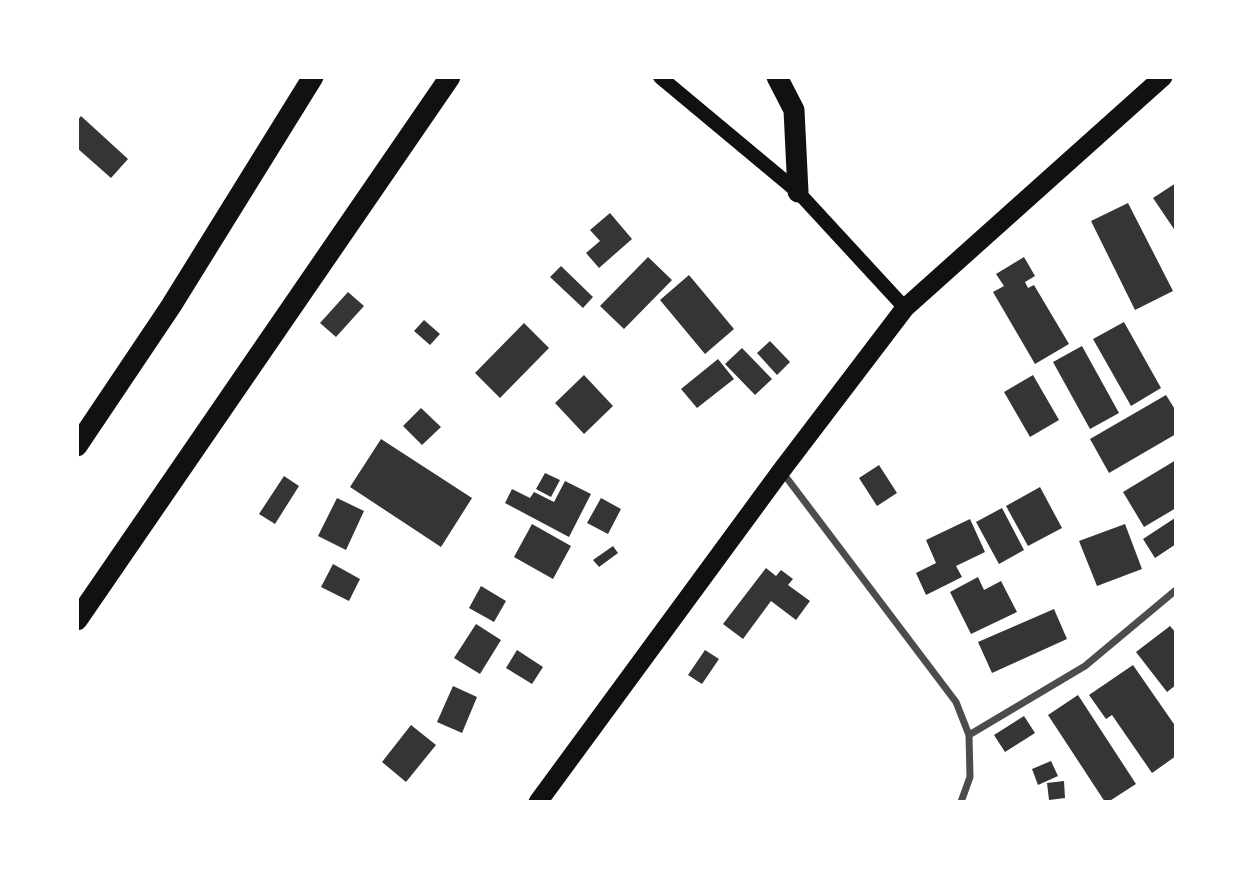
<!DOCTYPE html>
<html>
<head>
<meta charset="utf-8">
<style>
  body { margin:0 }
  #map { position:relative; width:1253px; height:879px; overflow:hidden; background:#fff; font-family:"PT Serif",serif }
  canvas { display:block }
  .frame { position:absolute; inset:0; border:79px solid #fff; pointer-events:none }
</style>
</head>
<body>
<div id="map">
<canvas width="1253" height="879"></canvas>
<div class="frame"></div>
</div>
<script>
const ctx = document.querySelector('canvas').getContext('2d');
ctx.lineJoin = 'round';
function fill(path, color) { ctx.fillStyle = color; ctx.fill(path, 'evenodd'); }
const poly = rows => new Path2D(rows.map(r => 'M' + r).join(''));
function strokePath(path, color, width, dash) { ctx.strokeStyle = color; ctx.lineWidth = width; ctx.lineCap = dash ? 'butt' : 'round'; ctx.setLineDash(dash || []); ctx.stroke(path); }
const building = poly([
  [81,116,128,159,111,178,77,148,77,121],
  [1176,183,1176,232,1153,198],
  [1128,203,1173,291,1135,310,1091,221],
  [610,213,632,239,599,268,586,253,600,241,590,230],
  [648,257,672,280,624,329,600,306],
  [1024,257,1035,276,1025,282,1028,288,1034,285,1069,344,1035,364,993,292,1004,286,996,274],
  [561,266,593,297,583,308,550,277],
  [689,275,734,329,705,354,660,300],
  [348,292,364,306,336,337,320,323],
  [424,320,440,334,430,345,414,331],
  [1124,322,1161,388,1131,406,1093,339],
  [524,323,549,348,500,398,475,373],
  [770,341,790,362,777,375,757,353],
  [1082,346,1119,413,1090,429,1053,362],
  [742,348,772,379,755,395,725,364],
  [718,359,734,379,697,408,681,389],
  [584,375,613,406,584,434,555,403],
  [1033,375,1059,420,1030,437,1004,392],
  [1166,395,1176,411,1176,434,1109,473,1090,439],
  [421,408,441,427,422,445,403,426],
  [381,439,472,498,441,547,350,487],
  [1176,460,1176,508,1144,527,1123,492],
  [879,465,897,493,877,506,859,478],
  [545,473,560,480,551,497,536,489],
  [284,476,299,486,275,524,259,514],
  [565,481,591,494,569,537,505,503,512,489,530,498,534,492,554,502],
  [1040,487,1062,528,1028,546,1006,506],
  [337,498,364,511,346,550,318,536],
  [601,498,621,509,608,534,587,523],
  [1002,508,1024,550,999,564,976,522],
  [1175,518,1176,544,1155,558,1143,539],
  [970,519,985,552,956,566,962,577,926,595,916,573,936,563,926,540],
  [532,524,571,546,553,579,514,557],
  [1125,524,1142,569,1097,586,1079,541],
  [613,546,618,553,599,567,593,560],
  [333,564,360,579,349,601,321,587],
  [766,568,776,576,781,570,793,579,788,585,810,601,796,620,771,601,743,639,723,624],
  [978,577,984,590,1001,581,1017,612,971,634,950,592],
  [481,586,506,601,494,622,469,608],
  [1054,609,1067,639,992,673,978,642],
  [476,624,501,640,480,674,454,658],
  [1170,626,1176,633,1176,685,1167,692,1136,652],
  [517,650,543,667,532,684,506,668],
  [705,650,719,659,702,684,688,675],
  [1133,665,1176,727,1176,756,1152,773,1112,715,1106,719,1089,695],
  [453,686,477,697,462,733,437,722],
  [1078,695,1136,784,1108,802,1105,802,1048,715],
  [1024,716,1035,733,1005,752,994,735],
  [411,725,436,745,406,782,382,762],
  [1051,761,1058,776,1038,785,1032,769],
  [1064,781,1065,798,1049,800,1047,783]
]);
const minor = poly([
  [783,473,956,702,969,735,970,777,961,802],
  [969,735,1085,666,1176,590]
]);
const secondary = poly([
  [660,77,798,192,905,308]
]);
const trunk = poly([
  [538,802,781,471,905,308,1163,77]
]);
const motorway = poly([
  [777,77,794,110,798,192],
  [77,446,171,306,313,77],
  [77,620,450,77]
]);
fill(building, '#353535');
strokePath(minor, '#4c4c4c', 7);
strokePath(secondary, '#111', 14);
strokePath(trunk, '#111', 19);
strokePath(motorway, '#111', 21);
</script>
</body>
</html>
